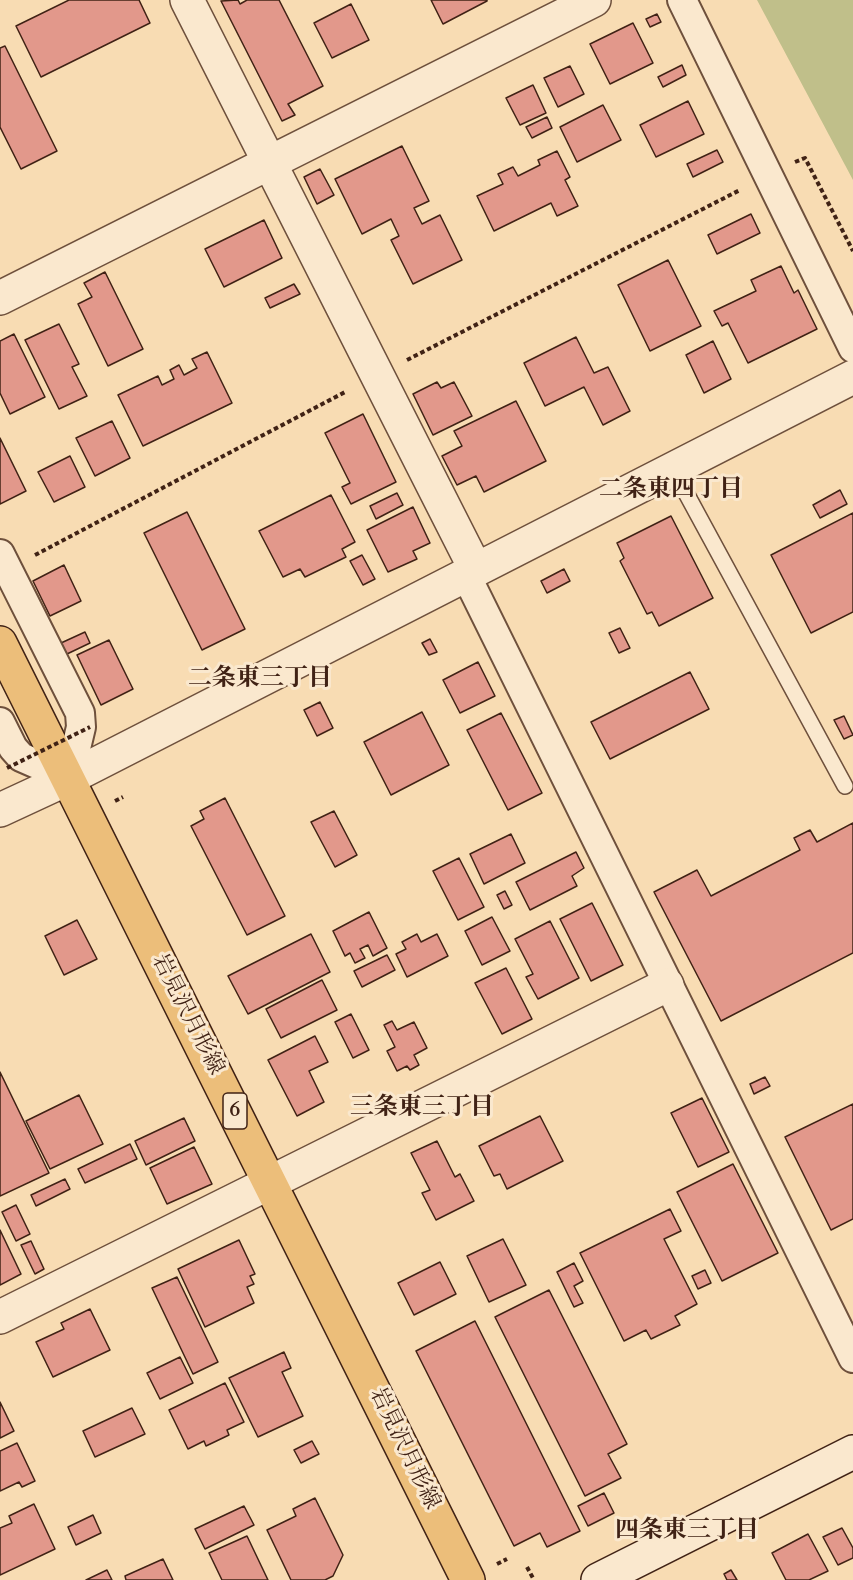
<!DOCTYPE html>
<html>
<head>
<meta charset="utf-8">
<style>
  body { margin:0 }
  canvas { display:block; background:#f8dcb3 }
</style>
</head>
<body>
<canvas width="853" height="1580"></canvas>
<script>
const ctx = document.querySelector('canvas').getContext('2d');
ctx.lineJoin = 'round';
function fill(path, color) { ctx.fillStyle = color; ctx.fill(path, 'evenodd'); }
const poly = rows => new Path2D(rows.map(r => 'M' + r).join(''));
function strokePath(path, color, width, dash) { ctx.strokeStyle = color; ctx.lineWidth = width; ctx.lineCap = dash ? 'butt' : 'round'; ctx.setLineDash(dash || []); ctx.stroke(path); }
function label(font, color, halo, rows, align = 'center') {
  ctx.font = font + ' Cardo,"Noto Serif JP",serif'; ctx.lineWidth = 6; ctx.setLineDash([]); ctx.textBaseline = 'middle'; ctx.strokeStyle = halo; ctx.fillStyle = color; for (const [text, x, y, turn = 0] of rows) {
    ctx.save(); ctx.translate(x, y); ctx.rotate((+turn || 0) * Math.PI / 180); ctx.textAlign = isNaN(turn) ? turn : align; if (halo) ctx.strokeText(text, 0, 0); ctx.fillText(text, 0, 0); ctx.restore();
  }
}
const green = poly([
  [757,0,853,0,853,180]
]);
const building = poly([
  [69,0,139,0,150,23,41,77,16,26,69,0],
  [238,0,240,4,247,0,279,0,323,86,288,104,295,115,282,121,221,1,238,0],
  [431,0,487,0,487,1,443,24,431,0],
  [351,4,369,40,332,58,314,23,351,4],
  [657,14,661,22,650,27,646,19,657,14],
  [633,23,653,63,610,84,590,44,633,23],
  [5,46,57,151,21,169,0,127,0,48,5,46],
  [682,65,686,75,663,87,658,77,682,65],
  [570,66,584,94,558,107,544,78,570,66],
  [533,85,546,113,520,125,506,98,533,85],
  [688,101,704,134,656,157,640,125,688,101],
  [603,105,621,140,577,162,560,127,603,105],
  [547,117,552,128,532,138,526,127,547,117],
  [402,146,429,201,414,208,422,224,440,215,462,260,413,284,391,240,399,236,391,219,362,234,335,179,402,146],
  [717,150,723,162,693,177,687,164,717,150],
  [557,151,570,177,565,180,578,206,557,216,551,203,494,231,477,196,503,184,498,174,513,167,518,176,540,165,538,160,557,151],
  [320,169,334,195,317,204,304,177,320,169],
  [751,214,760,233,717,254,708,235,751,214],
  [264,220,282,258,224,287,205,249,264,220],
  [668,260,701,326,650,351,618,285,668,260],
  [781,266,794,293,798,290,817,329,748,363,728,323,722,326,714,311,756,291,751,280,781,266],
  [105,272,143,349,108,366,78,304,92,297,84,283,105,272],
  [294,284,300,294,270,308,265,298,294,284],
  [59,324,79,364,72,367,87,396,59,409,25,340,59,324],
  [14,334,45,397,10,414,0,393,0,341,14,334],
  [576,337,594,373,608,367,630,411,603,425,584,387,545,406,524,363,576,337],
  [713,341,731,379,704,393,686,355,713,341],
  [207,352,232,403,143,446,118,395,158,376,162,385,174,379,170,370,179,365,184,375,197,368,192,359,207,352],
  [437,382,441,388,454,382,472,416,433,435,413,394,437,382],
  [516,401,546,461,484,492,476,476,457,485,442,456,462,446,454,431,516,401],
  [363,414,396,482,351,504,342,487,350,483,325,433,363,414],
  [112,421,130,458,95,476,76,438,112,421],
  [0,438,26,491,0,504,0,438],
  [70,456,85,487,54,502,38,472,70,456],
  [840,490,847,504,820,518,813,505,840,490],
  [397,493,403,505,376,519,370,506,397,493],
  [331,495,355,542,342,549,346,557,305,577,300,569,283,577,259,531,331,495],
  [413,507,430,543,413,551,417,559,388,572,367,530,413,507],
  [187,512,245,629,202,650,144,533,187,512],
  [853,513,853,612,811,633,771,555,853,513],
  [671,516,713,598,659,626,652,612,647,614,620,561,624,558,617,543,671,516],
  [362,555,375,579,363,585,350,561,362,555],
  [64,565,81,601,50,616,33,581,64,565],
  [564,569,570,581,547,593,541,581,564,569],
  [620,628,630,648,619,653,609,633,620,628],
  [85,632,90,643,67,654,61,643,85,632],
  [430,639,437,652,429,655,422,643,430,639],
  [109,640,133,689,101,705,77,655,109,640],
  [478,662,495,696,460,713,443,680,478,662],
  [690,672,709,709,610,759,591,722,690,672],
  [320,702,333,728,317,736,304,710,320,702],
  [422,712,449,765,391,795,364,742,422,712],
  [501,713,542,793,508,810,467,730,501,713],
  [844,716,853,735,844,739,834,720,844,716],
  [225,798,285,916,247,935,191,826,204,819,200,811,225,798],
  [334,811,357,855,335,867,311,822,334,811],
  [853,823,853,953,721,1021,654,892,697,870,711,896,800,850,794,838,810,830,817,842,853,823],
  [511,834,525,863,484,884,470,854,511,834],
  [576,852,584,868,572,876,577,886,530,910,516,882,576,852],
  [459,858,484,907,458,920,433,871,459,858],
  [505,891,512,905,504,909,497,895,505,891],
  [592,903,623,965,591,981,560,919,592,903],
  [369,912,387,948,373,956,368,945,360,949,365,958,355,963,350,953,345,956,333,931,369,912],
  [492,917,510,951,482,965,465,931,492,917],
  [77,920,97,959,64,975,45,936,77,920],
  [550,921,579,978,538,999,526,977,533,974,515,939,550,921],
  [311,934,330,972,248,1014,228,976,311,934],
  [417,934,421,942,437,934,448,956,407,977,396,954,406,949,402,942,417,934],
  [387,955,395,970,362,987,354,971,387,955],
  [506,968,532,1019,502,1034,475,983,506,968],
  [322,980,337,1010,281,1038,266,1009,322,980],
  [351,1014,369,1050,353,1058,335,1022,351,1014],
  [392,1021,397,1030,414,1022,427,1048,414,1055,419,1065,410,1070,407,1066,397,1071,387,1051,395,1047,384,1025,392,1021],
  [315,1036,328,1062,309,1071,324,1102,297,1116,268,1060,315,1036],
  [0,1072,49,1173,0,1196,0,1072],
  [765,1077,770,1086,754,1094,750,1084,765,1077],
  [79,1095,103,1144,50,1169,26,1121,79,1095],
  [702,1098,729,1152,698,1167,671,1113,702,1098],
  [853,1104,853,1219,831,1230,785,1137,853,1104],
  [540,1116,563,1161,507,1189,500,1174,494,1176,479,1146,540,1116],
  [184,1118,195,1141,146,1165,135,1141,184,1118],
  [437,1141,455,1177,460,1174,474,1201,436,1220,422,1193,430,1190,411,1153,437,1141],
  [130,1144,137,1159,85,1183,78,1169,130,1144],
  [194,1147,212,1184,167,1204,150,1168,194,1147],
  [733,1164,778,1253,722,1281,677,1192,733,1164],
  [65,1179,70,1189,36,1206,31,1195,65,1179],
  [16,1205,30,1234,16,1241,2,1212,16,1205],
  [670,1209,681,1231,664,1239,697,1304,675,1316,680,1325,651,1339,646,1330,624,1341,580,1253,670,1209],
  [0,1230,21,1274,0,1285,0,1230],
  [503,1239,526,1285,489,1302,467,1256,503,1239],
  [239,1240,255,1274,250,1276,254,1284,247,1287,254,1303,205,1327,178,1269,239,1240],
  [31,1241,44,1269,35,1274,21,1245,31,1241],
  [440,1262,456,1294,414,1315,398,1283,440,1262],
  [574,1263,583,1281,574,1286,583,1303,574,1307,557,1272,574,1263],
  [705,1270,711,1283,698,1289,692,1276,705,1270],
  [177,1277,218,1362,193,1374,152,1288,177,1277],
  [549,1290,627,1444,608,1454,621,1478,585,1496,495,1317,549,1290],
  [90,1309,110,1350,53,1377,36,1342,64,1329,61,1323,90,1309],
  [475,1321,580,1531,547,1547,540,1533,514,1546,416,1351,475,1321],
  [284,1352,291,1368,282,1372,303,1416,258,1437,229,1378,284,1352],
  [180,1357,193,1383,160,1399,147,1373,180,1357],
  [225,1383,244,1422,227,1430,229,1435,206,1446,204,1441,188,1449,169,1410,225,1383],
  [0,1402,14,1431,0,1438,0,1402],
  [132,1408,145,1434,95,1457,83,1431,132,1408],
  [312,1441,319,1454,301,1463,294,1450,312,1441],
  [17,1443,35,1481,22,1487,19,1482,0,1491,0,1451,17,1443],
  [604,1493,614,1513,588,1526,578,1506,604,1493],
  [315,1498,343,1555,333,1576,325,1580,291,1580,267,1530,296,1516,293,1509,315,1498],
  [34,1504,55,1549,0,1575,0,1528,12,1523,9,1516,34,1504],
  [244,1506,254,1525,205,1549,195,1529,244,1506],
  [93,1515,101,1533,76,1545,68,1527,93,1515],
  [842,1528,853,1548,853,1558,838,1565,823,1537,842,1528],
  [808,1534,828,1571,809,1580,786,1580,772,1553,808,1534],
  [247,1536,268,1580,222,1580,209,1553,247,1536],
  [163,1559,173,1580,126,1580,125,1576,163,1559],
  [107,1570,112,1580,86,1580,107,1570],
  [731,1570,737,1580,727,1580,724,1574,731,1570]
]);
const path = poly([
  [795,162,805,158,853,251],
  [407,360,740,190],
  [35,555,347,391],
  [115,801,123,797],
  [497,1564,507,1559],
  [527,1567,534,1580]
]);
const service = poly([
  [673,469,845,786]
]);
const minor = poly([
  [682,0,853,348],
  [0,554,80,713,81,727,69,778,21,757,13,748,0,722],
  [465,573,853,1358]
]);
const tertiary = poly([
  [187,0,475,568],
  [0,298,594,0],
  [0,810,69,778,853,377],
  [0,1317,667,985]
]);
const secondary = poly([
  [598,1580,853,1452]
]);
const primary = poly([
  [0,643,468,1580]
]);
const pathBridge = poly([
  [7,768,90,727]
]);
const shields = [
  [235,1111,24]
];
const shieldNames = [
  ["6",235,1111]
];
const streetNames = [
  ["岩見沢月形線",187,1015,63],
  ["岩見沢月形線",404,1449,64]
];
const neighbourhoodNames = [
  ["二条東四丁目",671,490],
  ["二条東三丁目",260,679],
  ["三条東三丁目",422,1108],
  ["四条東三丁目",687,1531]
];
fill(green, '#c0bf8a');
fill(building, '#e2988b');
strokePath(building, '#402215', 1.5);
strokePath(service, '#6e503c', 18);
strokePath(minor, '#6e503c', 32);
strokePath(tertiary, '#6e503c', 36);
strokePath(secondary, '#402215', 36);
strokePath(primary, '#402215', 36);
strokePath(path, '#402215', 4, [4.5, 3]);
strokePath(service, '#fae8ce', 15);
strokePath(minor, '#fae8ce', 28);
strokePath(tertiary, '#fae8ce', 33);
strokePath(secondary, '#fae8ce', 33);
strokePath(primary, '#ecbe7a', 33);
strokePath(pathBridge, '#402215', 4, [4.5, 3]);
for (const [x, y, w] of shields) { const box = new Path2D(); box.roundRect(x - w / 2, y - 18, w, 36, 4.5); ctx.fillStyle = '#fae8ce'; ctx.fill(box); strokePath(box, '#402215', 1.5); }
label('bold 21px', '#402215', null, shieldNames);
label('22px', '#402215', '#fae8ce', streetNames);
label('bold 24px', '#402215', '#fae8ce', neighbourhoodNames);
</script>
</body>
</html>
